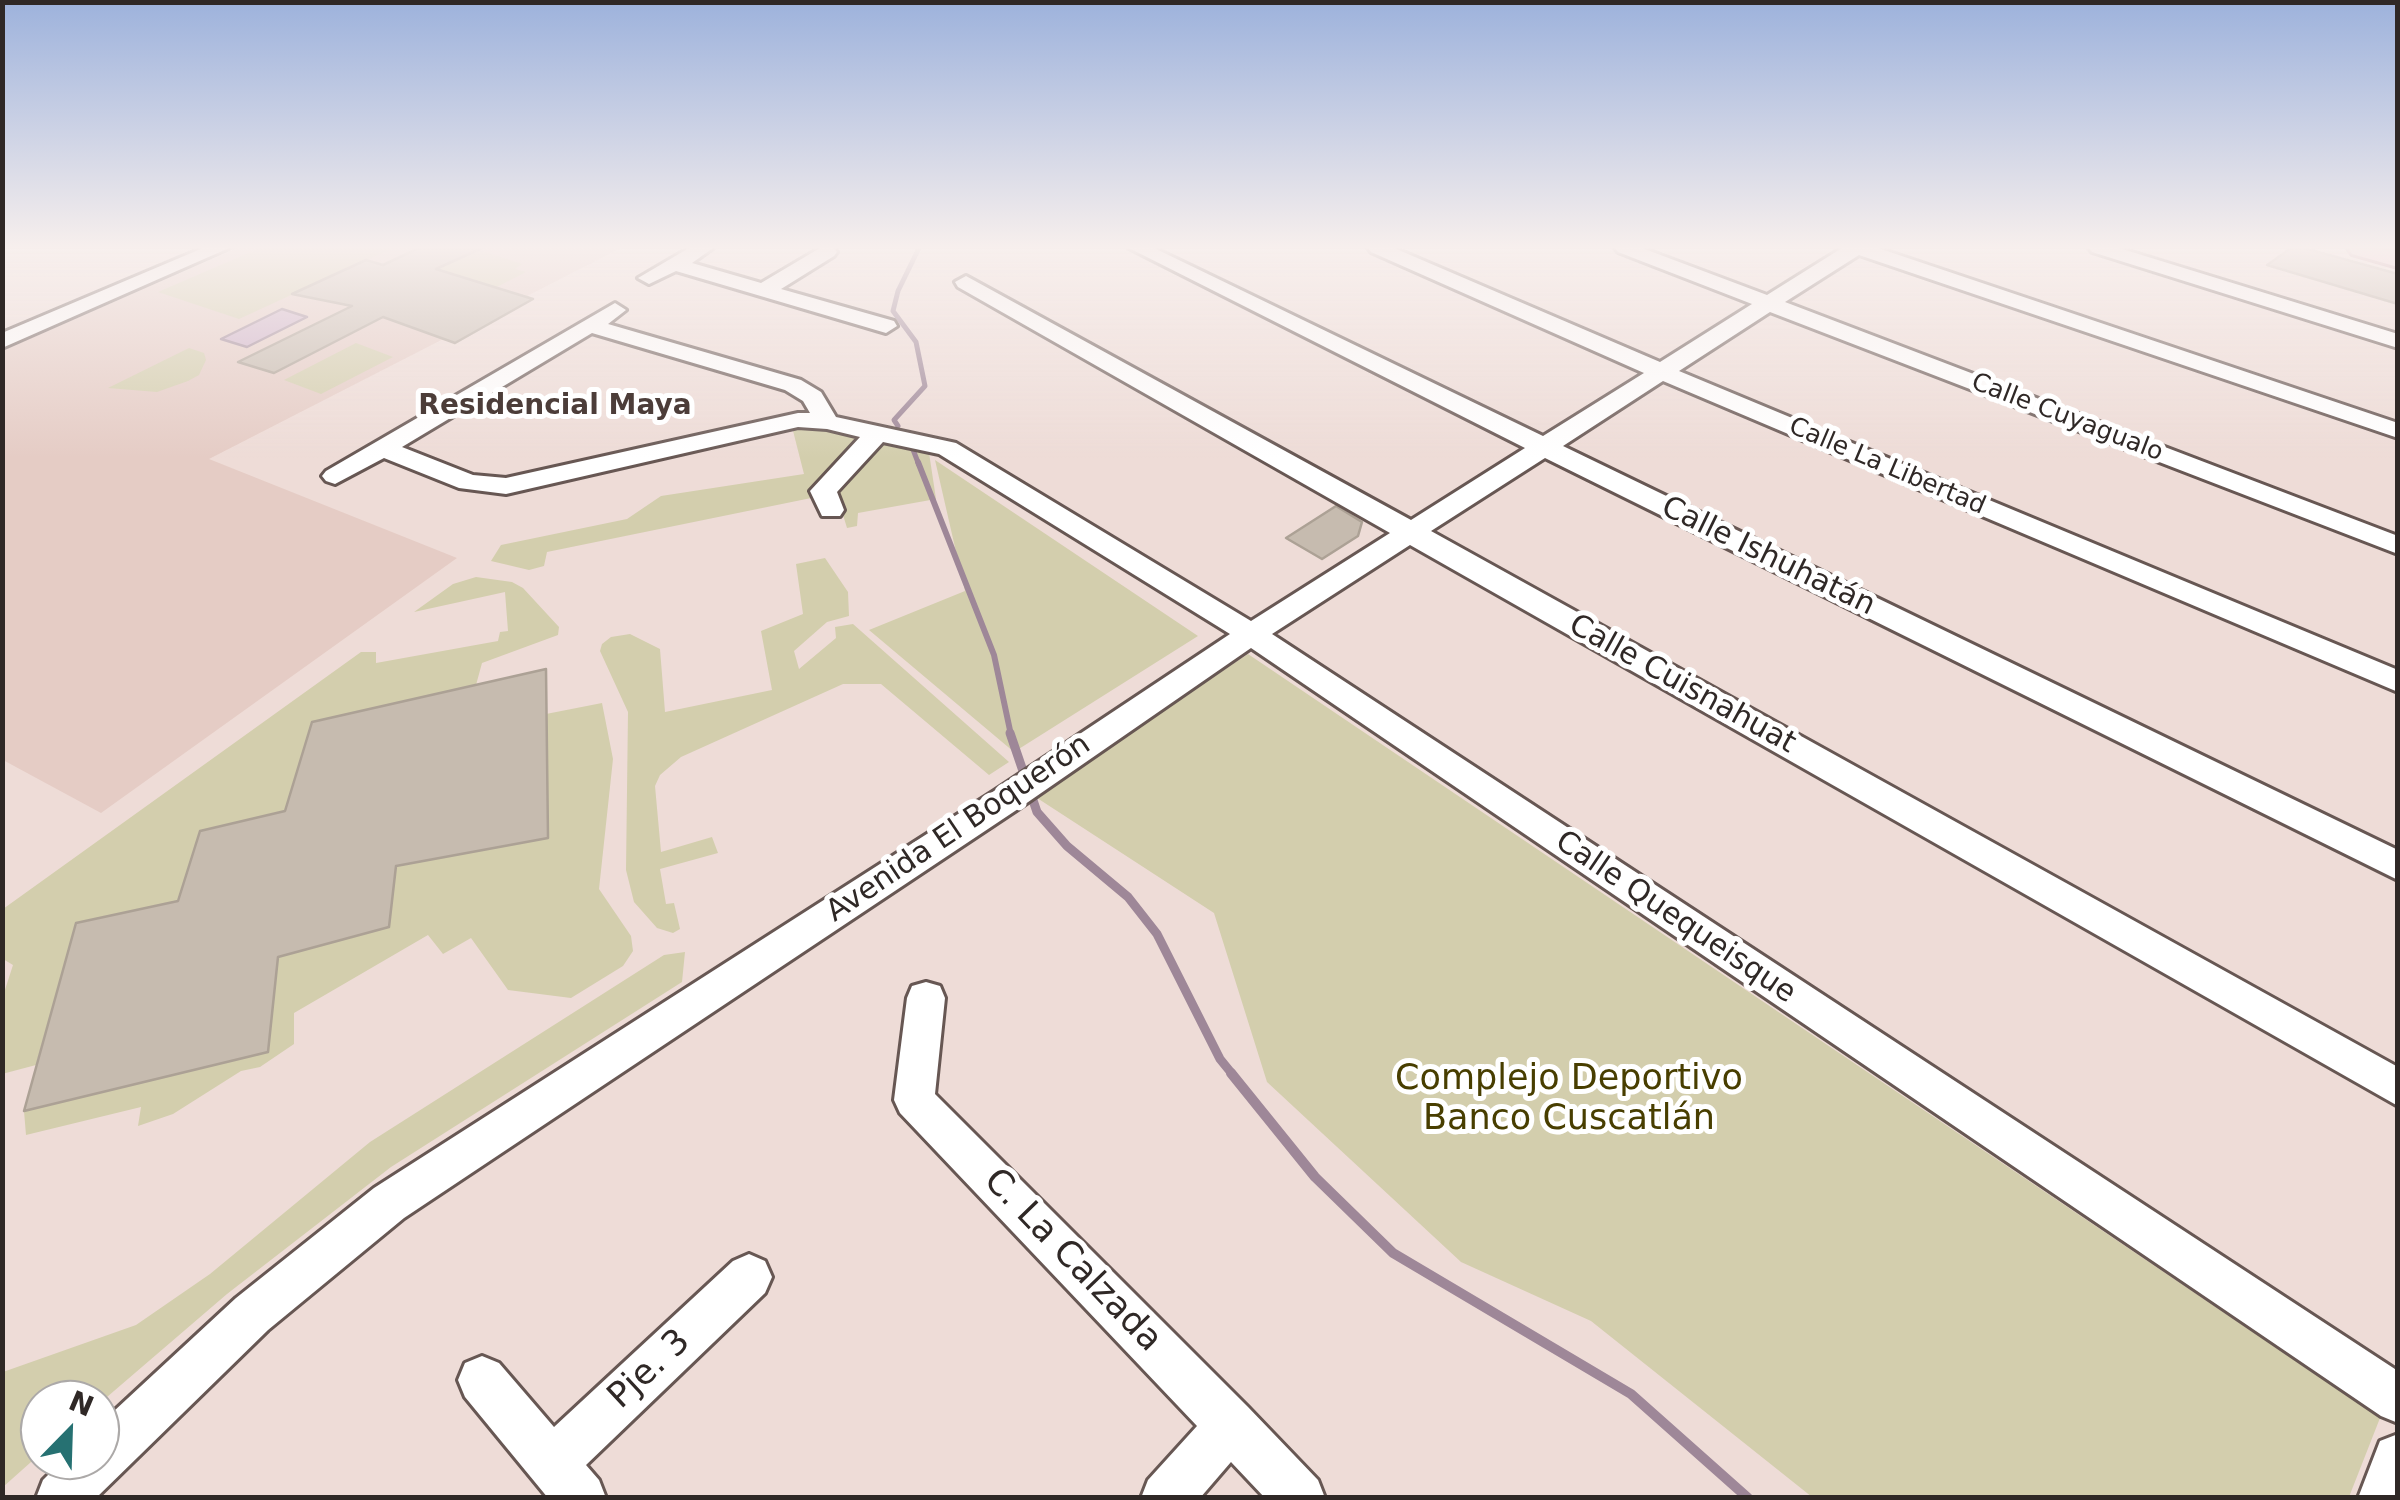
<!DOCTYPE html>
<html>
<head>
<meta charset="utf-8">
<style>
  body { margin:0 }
  #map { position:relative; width:2400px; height:1500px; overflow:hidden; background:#eedcd7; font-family:"DejaVu Sans",sans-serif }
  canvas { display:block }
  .frame { position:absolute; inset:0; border:5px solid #2f2826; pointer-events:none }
  .north { position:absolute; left:20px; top:1380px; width:100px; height:100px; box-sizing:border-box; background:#fff; border:2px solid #aca9a8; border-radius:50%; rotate:23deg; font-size:28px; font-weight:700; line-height:40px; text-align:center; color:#2f2826 }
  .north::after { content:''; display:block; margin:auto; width:35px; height:45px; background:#267172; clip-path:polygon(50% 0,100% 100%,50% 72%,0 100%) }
</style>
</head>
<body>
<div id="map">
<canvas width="2400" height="1500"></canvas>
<div class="frame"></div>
<div class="north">N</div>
</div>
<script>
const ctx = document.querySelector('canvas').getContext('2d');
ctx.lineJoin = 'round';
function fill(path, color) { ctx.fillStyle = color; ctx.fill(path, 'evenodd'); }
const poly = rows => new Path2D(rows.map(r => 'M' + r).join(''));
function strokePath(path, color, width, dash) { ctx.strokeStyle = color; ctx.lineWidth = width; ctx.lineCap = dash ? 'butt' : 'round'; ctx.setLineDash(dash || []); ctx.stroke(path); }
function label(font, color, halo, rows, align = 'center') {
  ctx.font = font + ' "DejaVu Sans",sans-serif'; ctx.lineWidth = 10; ctx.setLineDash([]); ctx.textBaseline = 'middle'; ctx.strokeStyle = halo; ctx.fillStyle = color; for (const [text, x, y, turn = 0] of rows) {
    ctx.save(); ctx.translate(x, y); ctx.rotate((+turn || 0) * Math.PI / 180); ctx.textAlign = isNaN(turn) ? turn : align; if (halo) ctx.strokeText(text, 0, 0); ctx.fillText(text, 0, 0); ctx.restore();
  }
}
const built = poly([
  [237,248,621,248,209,459,457,558,101,813,3,760,2,351]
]);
const green = poly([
  [260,248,393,248,239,319,158,292],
  [474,248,522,264,515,269,526,272,487,292,424,273],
  [356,343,393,357,321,394,284,380],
  [189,348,204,353,206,360,199,375,188,381,157,392,108,388],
  [791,423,928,446,936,499,858,513,857,526,847,528,840,505,821,496,547,552,544,566,529,570,491,561,501,545,627,519,661,496,804,474],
  [935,460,1198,636,1014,752,869,630,965,591],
  [825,558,848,592,849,616,827,622,794,651,799,669,836,638,835,627,853,624,1009,762,989,775,881,684,843,684,681,757,660,775,655,786,661,852,712,837,718,853,660,869,666,904,674,903,680,929,673,933,657,928,634,902,626,870,628,712,600,651,602,644,611,637,630,634,660,649,665,712,772,690,761,631,803,614,796,564],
  [476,577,512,582,523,588,559,627,558,635,482,663,476,685,312,722,285,811,200,831,178,901,76,923,36,1065,2,1074,3,996,13,965,3,959,3,909,361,652,376,652,376,663,498,641,500,632,508,631,505,592,414,612,453,584],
  [1248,654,2380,1418,2349,1497,1812,1497,1591,1321,1461,1262,1267,1082,1214,913,1034,796],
  [602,703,613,759,599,889,631,936,633,951,623,966,571,998,508,990,471,938,443,954,428,935,294,1013,294,1044,260,1067,241,1071,173,1114,138,1126,141,1107,26,1135,24,1111,267,1052,278,957,389,927,396,866,547,838,546,714],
  [685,952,682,982,391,1167,227,1294,100,1403,40,1400,40,1454,3,1487,3,1372,136,1325,210,1274,370,1142,664,955]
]);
const water = poly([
  [282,309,307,317,247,347,221,339,282,309]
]);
const streamFar3 = poly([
  [898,426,894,420,925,386,916,342,893,311,898,291,919,248],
  [912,447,919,465]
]);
const streamFar2 = poly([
  [918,462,994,655,1011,735]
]);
const streamFar1 = poly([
  [1010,733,1037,812,1067,846,1128,897,1157,934,1220,1059,1233,1075]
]);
const stream = poly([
  [1231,1073,1315,1177,1393,1253,1631,1394,1748,1498]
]);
const building = poly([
  [419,248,482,248,436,269,533,299,455,343,383,317,274,373,238,362,352,306,292,294,366,260,383,265,419,248],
  [2291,248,2304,248,2398,274,2398,304,2267,265,2291,248],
  [1336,506,1362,522,1358,536,1322,559,1286,538,1336,506],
  [546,669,548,838,396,866,389,927,278,957,268,1052,24,1111,76,923,178,901,200,831,285,811,312,722,546,669]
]);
const minor = poly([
  [203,248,229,248,2,348,2,333,203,248],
  [689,248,713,248,692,263,761,283,820,248,834,248,837,252,834,256,781,289,894,321,897,326,886,333,676,271,649,284,638,278,689,248],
  [1129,248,1154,248,1543,436,1644,373,1371,252,1368,248,1394,248,1660,362,1752,304,1618,252,1615,248,1642,248,1767,295,1842,248,1878,248,2398,423,2398,438,1859,255,1785,302,2398,536,2398,554,1770,312,1679,371,2398,670,2398,692,1663,381,1563,446,2398,850,2398,880,1545,458,1431,531,2398,1067,2398,1106,1410,545,1272,634,2398,1371,2398,1423,2381,1416,1251,648,1018,809,404,1218,268,1330,96,1498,36,1498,43,1480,63,1460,100,1460,100,1424,236,1298,374,1188,994,791,1230,634,939,454,883,442,837,492,844,510,840,516,822,516,810,491,860,437,827,429,798,427,506,494,459,488,384,458,335,484,326,481,322,476,326,471,615,303,626,310,608,324,801,380,821,392,836,417,956,443,1251,621,1390,533,958,287,955,282,966,276,1411,520,1525,448,1129,248],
  [592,333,785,390,803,401,810,413,798,413,506,478,473,475,402,447,592,333],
  [2089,248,2119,248,2398,334,2398,348,2092,252,2089,248],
  [926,982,940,986,945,998,935,1094,1248,1407,1318,1480,1325,1498,1265,1498,1231,1462,1200,1498,1141,1498,1148,1480,1197,1426,900,1113,894,1100,907,998,912,986,926,982],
  [749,1254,765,1261,772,1277,765,1293,586,1465,599,1480,606,1498,548,1498,465,1397,458,1380,465,1363,482,1356,499,1363,554,1427,733,1261,749,1254],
  [2398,1434,2398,1498,2358,1498,2380,1441,2398,1434]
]);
const major = poly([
  [2348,248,2398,250,2398,267,2352,254,2348,248]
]);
const farStreetnames = [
  ["Calle Cuyagualo",2067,418,21],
  ["Calle La Libertad",1887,467,23]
];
const farNeighbourhoodnames = [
  ["Residencial Maya",555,407]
];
const streetNames = [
  ["Calle Ishuhatán",1768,557,26],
  ["Calle Cuisnahuat",1682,685,29],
  ["Avenida El Boquerón",959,829,-34],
  ["Calle Quequeisque",1675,918,34]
];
const nearParknames = [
  ["Complejo Deportivo",1569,1080],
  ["Banco Cuscatlán",1569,1120]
];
const nearStreetnames = [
  ["C. La Calzada",1072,1261,46],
  ["Pje. 3",650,1370,-43]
];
fill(built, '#e5ccc5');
fill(green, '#d3cead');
fill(water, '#cdb0c9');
strokePath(water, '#9e8798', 2.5);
strokePath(streamFar3, '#9e8798', 5);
strokePath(streamFar2, '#9e8798', 6);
strokePath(streamFar1, '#9e8798', 9);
strokePath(stream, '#9e8798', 10);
fill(building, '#c6bbaf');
strokePath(building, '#aca195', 2.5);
strokePath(minor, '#675753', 6);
strokePath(major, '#b27584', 6);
fill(minor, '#fff');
fill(major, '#fbc5d3');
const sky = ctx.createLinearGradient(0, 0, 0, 458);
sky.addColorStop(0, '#9db2dc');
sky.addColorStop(0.54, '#f7efed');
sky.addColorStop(1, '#f7efed00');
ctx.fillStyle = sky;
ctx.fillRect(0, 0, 2400, 458);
label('25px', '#2f2826', '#fff', farStreetnames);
label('bold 28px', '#4c3d39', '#fff', farNeighbourhoodnames);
label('30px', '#2f2826', '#fff', streetNames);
label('35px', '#483e00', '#fff', nearParknames);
label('35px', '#2f2826', '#fff', nearStreetnames);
</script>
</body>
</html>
